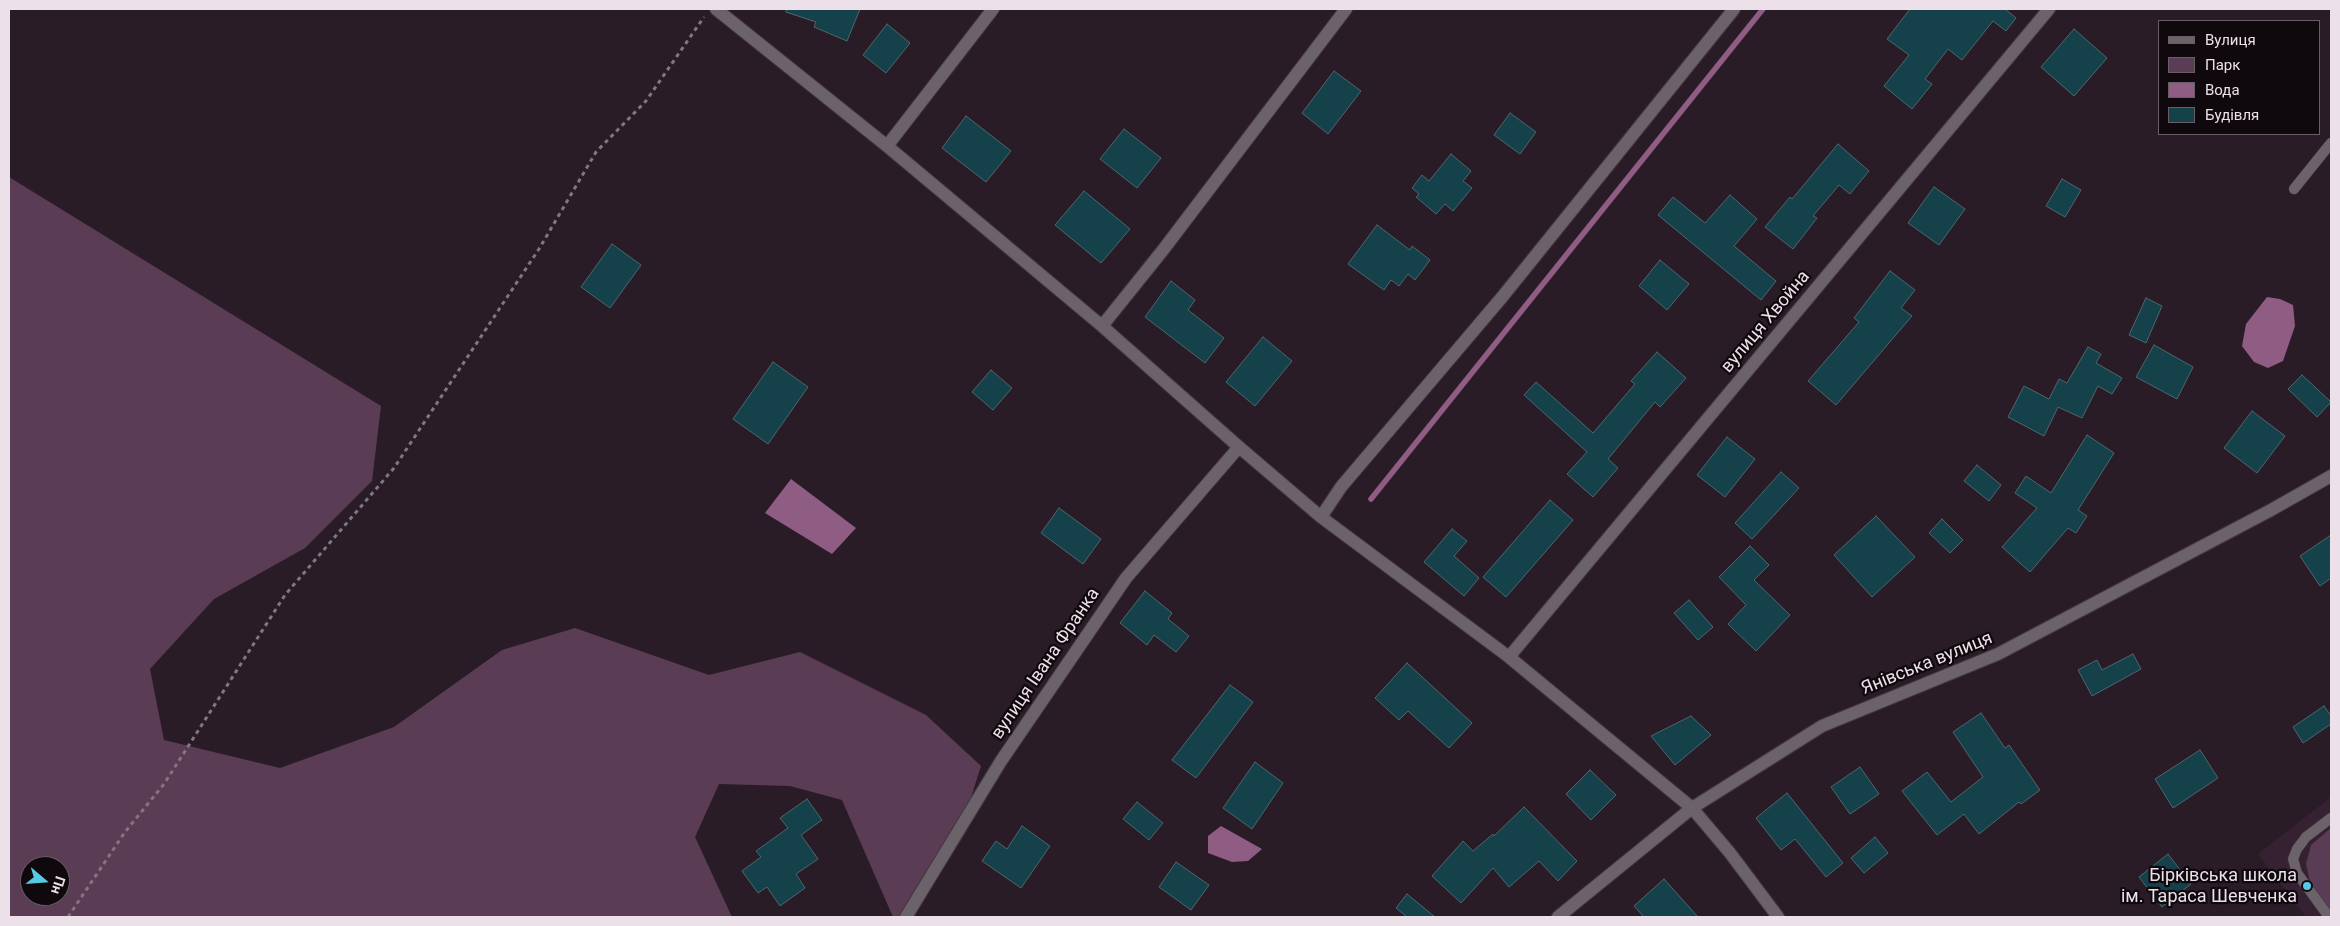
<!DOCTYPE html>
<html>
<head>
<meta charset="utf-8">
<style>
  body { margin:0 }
  #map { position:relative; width:2340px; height:926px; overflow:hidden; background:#2a1c27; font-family:Roboto,sans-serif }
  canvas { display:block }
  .frame { position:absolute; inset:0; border:10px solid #ece1e9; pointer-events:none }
  .legend { position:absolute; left:2158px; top:20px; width:162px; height:115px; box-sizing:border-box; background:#0f080d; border:1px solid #675f65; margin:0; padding:6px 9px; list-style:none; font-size:15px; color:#ece1e9 }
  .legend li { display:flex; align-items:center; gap:10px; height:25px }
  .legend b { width:25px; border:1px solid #675f65 }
  .north { position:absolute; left:20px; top:856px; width:50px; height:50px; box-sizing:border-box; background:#0f080d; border:1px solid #675f65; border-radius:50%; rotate:108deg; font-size:14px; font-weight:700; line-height:20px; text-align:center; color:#ece1e9 }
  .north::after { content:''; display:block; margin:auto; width:18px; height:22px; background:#57c9e2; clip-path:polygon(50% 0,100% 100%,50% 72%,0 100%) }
</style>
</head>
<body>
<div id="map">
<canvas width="2340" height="926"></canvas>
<div class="frame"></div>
<ul class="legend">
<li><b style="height:6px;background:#6b6369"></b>Вулиця</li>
<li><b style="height:14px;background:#5a3d54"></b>Парк</li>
<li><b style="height:14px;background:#8f5d84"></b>Вода</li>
<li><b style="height:14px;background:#14414a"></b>Будівля</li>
</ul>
<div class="north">Пн</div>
</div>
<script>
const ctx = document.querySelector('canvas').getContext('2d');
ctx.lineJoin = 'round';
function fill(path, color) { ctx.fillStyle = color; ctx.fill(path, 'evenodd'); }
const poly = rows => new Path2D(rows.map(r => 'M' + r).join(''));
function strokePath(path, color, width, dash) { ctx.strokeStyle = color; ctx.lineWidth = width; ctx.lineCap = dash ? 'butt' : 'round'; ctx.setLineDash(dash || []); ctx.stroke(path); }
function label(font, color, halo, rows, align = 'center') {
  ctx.font = font + ' Roboto,sans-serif'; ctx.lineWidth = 4.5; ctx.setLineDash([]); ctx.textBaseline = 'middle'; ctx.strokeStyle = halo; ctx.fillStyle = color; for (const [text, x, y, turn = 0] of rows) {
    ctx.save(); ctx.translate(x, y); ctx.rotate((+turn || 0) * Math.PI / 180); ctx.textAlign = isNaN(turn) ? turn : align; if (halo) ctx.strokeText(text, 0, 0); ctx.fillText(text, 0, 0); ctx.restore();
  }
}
const built = poly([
  [2331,797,2331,917,2306,917,2258,854]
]);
const green = poly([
  [9,177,381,406,372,481,305,548,214,599,150,669,164,740,280,768,394,727,502,650,575,628,709,675,800,652,926,715,981,766,957,842,907,917,893,917,842,800,790,786,719,784,695,837,732,917,9,917],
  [30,866,60,866,60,896,30,896],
  [2331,828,2331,911,2310,882,2306,864,2311,845]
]);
const water = poly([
  [2267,297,2280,299,2293,305,2295,326,2283,361,2268,368,2254,362,2242,346,2246,324],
  [791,479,856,528,832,554,765,513],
  [1221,826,1262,849,1248,861,1232,862,1208,853,1208,836]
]);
const stream = poly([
  [1371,499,1763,9]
]);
const building = poly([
  [786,9,860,9,847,41,814,27,816,22,786,12,786,9],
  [1910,9,2005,9,2016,18,2006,31,1993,21,1962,60,1948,49,1925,79,1932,84,1912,109,1884,86,1909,55,1887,39,1910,9],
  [887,24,910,43,886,73,863,55,887,24],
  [2074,29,2107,58,2074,96,2041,67,2074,29],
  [1334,71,1361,91,1328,134,1302,113,1334,71],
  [1510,113,1536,132,1520,154,1494,135,1510,113],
  [966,116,1011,151,986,182,942,148,966,116],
  [1124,129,1161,158,1137,188,1100,159,1124,129],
  [1838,144,1869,171,1850,194,1839,185,1813,216,1817,218,1793,249,1765,227,1790,197,1792,199,1838,144],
  [1451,154,1471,171,1463,181,1472,188,1453,211,1445,204,1436,214,1416,197,1419,194,1412,188,1422,175,1429,181,1451,154],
  [2062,179,2081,190,2065,217,2046,206,2062,179],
  [1934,187,1965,209,1939,245,1908,223,1934,187],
  [1084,191,1130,229,1101,263,1055,225,1084,191],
  [1730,195,1757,219,1734,246,1776,281,1761,300,1658,215,1673,197,1705,223,1730,195],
  [1377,225,1410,250,1412,246,1430,260,1415,280,1408,274,1399,286,1391,280,1384,290,1348,264,1377,225],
  [612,244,641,265,610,308,581,287,612,244],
  [1660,260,1689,284,1667,310,1639,286,1660,260],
  [1890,271,1915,290,1901,308,1912,316,1836,405,1808,381,1859,322,1854,318,1890,271],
  [1171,281,1195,300,1188,310,1224,338,1205,363,1145,317,1171,281],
  [2146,298,2162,306,2146,343,2129,335,2146,298],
  [1263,337,1292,361,1255,406,1226,382,1263,337],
  [2154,345,2193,367,2177,399,2136,377,2154,345],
  [2088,347,2101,354,2096,363,2122,378,2112,394,2098,386,2082,418,2058,407,2044,436,2008,417,2024,386,2049,399,2059,379,2067,383,2088,347],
  [1657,352,1686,378,1660,407,1655,402,1608,459,1618,468,1593,497,1567,474,1587,452,1524,395,1536,382,1593,433,1635,384,1631,381,1657,352],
  [773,362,808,387,768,444,733,419,773,362],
  [991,370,1012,388,993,410,972,392,991,370],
  [2302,375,2331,402,2317,417,2288,389,2302,375],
  [2252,411,2285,436,2257,473,2224,448,2252,411],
  [2087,435,2114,453,2078,510,2087,516,2076,533,2068,528,2030,572,2002,547,2037,508,2015,493,2026,476,2051,493,2087,435],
  [1727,437,1755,459,1725,497,1697,475,1727,437],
  [1977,465,2001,485,1989,501,1964,481,1977,465],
  [1781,472,1799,488,1752,539,1735,523,1781,472],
  [1550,500,1573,520,1506,597,1483,577,1550,500],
  [1059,508,1101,539,1083,564,1041,533,1059,508],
  [1876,516,1915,557,1872,597,1834,555,1876,516],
  [1942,519,1963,540,1950,553,1929,533,1942,519],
  [1452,529,1467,541,1454,556,1479,578,1464,596,1424,562,1452,529],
  [2331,535,2331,578,2320,586,2300,556,2331,535],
  [1750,546,1769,565,1754,580,1790,615,1756,651,1728,624,1746,605,1719,577,1750,546],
  [1145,591,1172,613,1168,619,1189,636,1176,652,1154,635,1147,645,1120,623,1145,591],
  [1689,600,1713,627,1698,640,1674,613,1689,600],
  [2133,654,2141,669,2092,696,2078,670,2097,660,2102,670,2133,654],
  [1407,663,1472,723,1449,748,1408,711,1399,720,1375,698,1407,663],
  [1230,685,1253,702,1196,778,1172,760,1230,685],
  [2324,706,2331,716,2331,724,2303,743,2293,727,2324,706],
  [1981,713,2005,748,2009,745,2040,790,2021,804,2019,802,1979,834,1964,814,1937,835,1902,791,1927,772,1951,802,1983,777,1953,732,1981,713],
  [1691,716,1711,735,1675,765,1651,736,1691,716],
  [2200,750,2218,778,2173,808,2155,779,2200,750],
  [1255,762,1283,783,1252,829,1223,808,1255,762],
  [1860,767,1879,794,1850,814,1831,787,1860,767],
  [1590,770,1616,795,1591,820,1566,794,1590,770],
  [1787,793,1843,863,1826,877,1795,839,1781,850,1756,818,1787,793],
  [807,799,822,820,801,835,818,859,796,874,805,888,780,906,767,887,758,893,742,871,761,857,756,851,788,828,780,818,807,799],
  [1137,802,1163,823,1149,840,1123,819,1137,802],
  [1524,807,1577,861,1558,881,1539,861,1509,887,1493,868,1461,903,1432,876,1463,841,1473,851,1493,834,1494,836,1524,807],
  [1022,826,1050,846,1021,888,982,861,996,841,1007,849,1022,826],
  [1875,837,1888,853,1864,873,1851,858,1875,837],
  [2168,854,2191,884,2162,907,2139,877,2168,854],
  [1176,862,1209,885,1191,910,1159,887,1176,862],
  [1664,879,1698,917,1644,917,1634,906,1664,879],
  [1407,894,1435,917,1407,917,1396,908,1407,894]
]);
const path = poly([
  [68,917,125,832,164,784,285,595,394,468,539,249,596,152,646,101,704,17]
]);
const lane = poly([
  [2294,189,2331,143],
  [2329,917,2297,873,2293,859,2297,849,2306,837,2331,818]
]);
const street = poly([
  [716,9,887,146,1102,326,1239,447,1321,517,1509,657,1692,808,1730,853,1778,917],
  [887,146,993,9],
  [1102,326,1163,250,1346,9],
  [1321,517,1341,487,1503,296,1734,9],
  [1509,657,2049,9],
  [906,917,1001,761,1126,578,1239,447],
  [1558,917,1692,808,1822,726,1998,654,2271,510,2331,476]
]);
const markers = [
  [2307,886,5,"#57c9e2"]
];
const streetNames = [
  ["вулиця Хвойна",1766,322,-50],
  ["вулиця Івана Франка",1046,664,-56],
  ["Янівська вулиця",1927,664,-22]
];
const poiNames = [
  ["Бірківська школа",2297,876],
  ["ім. Тараса Шевченка",2297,897]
];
fill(built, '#352131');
fill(green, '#5a3d54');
fill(water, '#8f5d84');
strokePath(stream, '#8f5d84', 5.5);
fill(building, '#14414a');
strokePath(building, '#4e676d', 1);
strokePath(lane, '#453842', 11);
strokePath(street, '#453842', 14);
strokePath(path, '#82767f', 3, [4, 4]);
strokePath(lane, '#6b6369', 10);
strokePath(street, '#6b6369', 12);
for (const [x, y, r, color] of markers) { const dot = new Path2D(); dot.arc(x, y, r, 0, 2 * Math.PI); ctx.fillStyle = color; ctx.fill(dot); strokePath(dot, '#0f080d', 2); }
label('18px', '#ece1e9', '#0f080d', streetNames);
label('18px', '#ece1e9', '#0f080d', poiNames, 'right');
</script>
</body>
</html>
